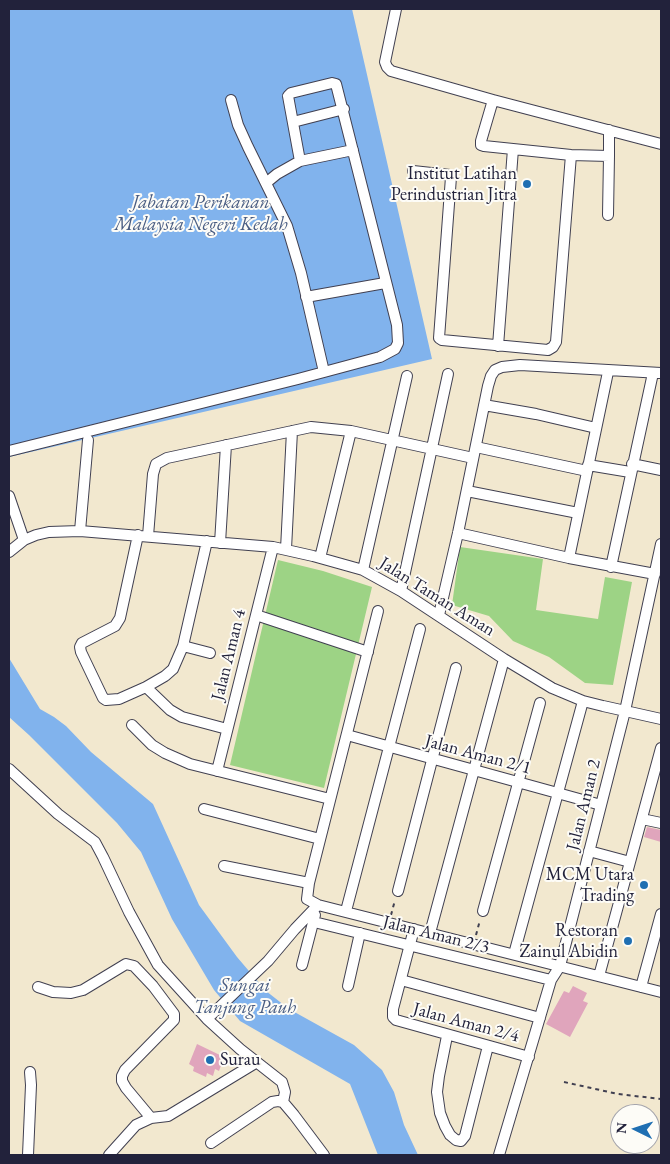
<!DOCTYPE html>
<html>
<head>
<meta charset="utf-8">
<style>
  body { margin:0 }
  #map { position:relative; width:670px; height:1164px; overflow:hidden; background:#f2e8cf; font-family:"EB Garamond",serif }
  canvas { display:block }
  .frame { position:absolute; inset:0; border:10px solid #22223b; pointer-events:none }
  .north { position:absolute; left:610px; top:1104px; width:50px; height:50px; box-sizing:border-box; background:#fdfcf7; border:1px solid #a5a5ac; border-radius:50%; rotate:274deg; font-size:14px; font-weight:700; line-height:20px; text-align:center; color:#22223b }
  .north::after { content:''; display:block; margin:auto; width:18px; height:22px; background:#1f6fb2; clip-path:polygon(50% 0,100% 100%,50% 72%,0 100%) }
</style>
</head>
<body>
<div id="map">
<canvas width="670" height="1164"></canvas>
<div class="frame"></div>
<div class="north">N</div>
</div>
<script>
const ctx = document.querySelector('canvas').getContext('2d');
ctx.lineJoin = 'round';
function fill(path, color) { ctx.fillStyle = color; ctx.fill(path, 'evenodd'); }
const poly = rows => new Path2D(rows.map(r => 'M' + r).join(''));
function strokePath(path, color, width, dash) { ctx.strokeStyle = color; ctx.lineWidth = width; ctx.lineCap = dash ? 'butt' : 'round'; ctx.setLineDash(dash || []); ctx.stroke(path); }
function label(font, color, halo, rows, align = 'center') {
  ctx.font = font + ' "EB Garamond",serif'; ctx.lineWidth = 4; ctx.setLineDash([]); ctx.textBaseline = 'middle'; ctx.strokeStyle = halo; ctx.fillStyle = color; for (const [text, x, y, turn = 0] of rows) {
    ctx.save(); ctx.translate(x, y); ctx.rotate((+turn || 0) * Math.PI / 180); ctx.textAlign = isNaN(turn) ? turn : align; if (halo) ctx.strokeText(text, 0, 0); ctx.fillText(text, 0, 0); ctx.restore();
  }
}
const green = poly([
  [460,547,543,559,536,610,598,619,605,577,632,582,613,685,585,683,549,657,513,641,489,616,452,605],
  [278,560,323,571,372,587,324,788,230,765]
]);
const water = poly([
  [9,9,352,9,432,359,9,457],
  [9,658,40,709,54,717,66,726,91,752,153,804,199,905,237,957,266,991,289,1009,354,1045,382,1070,394,1092,404,1125,418,1155,378,1155,350,1084,240,1021,214,990,172,919,141,852,117,823,29,735,9,717]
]);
const building = poly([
  [647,827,661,830,661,842,644,837],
  [573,986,587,993,583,1001,588,1003,570,1037,546,1024,564,991,569,993],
  [197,1044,224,1057,219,1071,215,1069,213,1076,207,1073,206,1077,193,1071,194,1067,189,1064]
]);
const path = poly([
  [391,915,395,900],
  [476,935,480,920],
  [564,1082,618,1094,661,1099]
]);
const minor = poly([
  [396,9,385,62,387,67,391,71,493,100,661,144],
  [231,100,238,125,248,147,287,226,301,273,324,372],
  [493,100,481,141,481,145,484,146,571,155,609,156,608,215],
  [293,122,344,109],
  [609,156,609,130],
  [413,171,450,175,451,177,439,338,442,340,548,350,553,347,556,342,571,155],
  [266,183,277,174,300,161,353,150],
  [306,297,385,283],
  [498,346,513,149],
  [484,405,536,414,596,428],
  [476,447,587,471],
  [9,451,298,379,380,357,395,349,398,343,397,325,336,84,332,83,291,93,288,96,300,161],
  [632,464,661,470],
  [588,465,630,472],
  [467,491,578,513],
  [9,496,24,540],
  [80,531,88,440],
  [458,533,569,558,655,574],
  [138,535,120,618,115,626,82,643,80,647,81,652,103,698,106,700,119,699,146,687,165,676,173,669,183,646,207,541],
  [148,536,153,474,156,464,167,458,311,427,351,431,473,458],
  [220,543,226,445],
  [286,549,292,431],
  [9,552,24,540,36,535,49,532,80,531,273,547,313,556,363,570,401,591,504,659,552,688,583,701,603,706,661,719],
  [320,558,351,431],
  [569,558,608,372],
  [611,567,653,373],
  [363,570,407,376],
  [401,591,448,374],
  [378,611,309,883,307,899,318,905,661,992],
  [256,615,368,652],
  [439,615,458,533,488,386,491,376,495,370,502,367,520,365,661,373],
  [183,646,210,653],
  [146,687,170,710,182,717,227,729],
  [132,725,152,745,165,753,190,764,330,799],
  [347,735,601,805],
  [9,769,58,814,95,842,103,857,129,912,158,965,207,1019],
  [217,771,273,547],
  [204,809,320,839],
  [642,819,661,823],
  [589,851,630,862],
  [224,866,309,883],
  [398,891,456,668],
  [346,911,420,629],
  [483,911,540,703],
  [314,922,551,980],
  [414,929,393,1009,393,1017,396,1020,529,1057],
  [430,933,504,659],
  [514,954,583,701],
  [302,965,315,915],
  [599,976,661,748],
  [401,980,540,1018],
  [348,986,360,933],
  [38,987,53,992,71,993,83,990,126,964,134,966,153,986,174,1014,174,1020,125,1070,122,1076,122,1081,126,1088,151,1118],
  [641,987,661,914],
  [447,1036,439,1076,437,1092,440,1113,445,1126,450,1135,456,1140,461,1141,465,1136,488,1046],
  [283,1102,285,1092,282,1082,240,1049,207,1019,268,961,295,929,318,905],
  [211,1143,272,1102,278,1101,283,1102,294,1115,324,1155],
  [28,1155,31,1085,30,1072],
  [109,1155,136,1125,151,1118,168,1116,257,1062],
  [499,1155,551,980,560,966,625,711,661,544]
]);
const markers = [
  [527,184,5,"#1f6fb2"],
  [644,885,5,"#1f6fb2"],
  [628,941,5,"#1f6fb2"],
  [210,1060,5,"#1f6fb2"]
];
const poiNames = [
  ["Institut Latihan",517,174],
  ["Perindustrian Jitra",517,195],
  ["MCM Utara",634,875],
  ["Trading",634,896],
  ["Restoran",618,931],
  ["Zainul Abidin",618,952],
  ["Surau",220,1060,"left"]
];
const streetNames = [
  ["Jalan Taman Aman",437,597,32],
  ["Jalan Aman 4",229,655,-76],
  ["Jalan Aman 2/1",478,755,15],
  ["Jalan Aman 2",584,805,-76],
  ["Jalan Aman 2/3",436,935,14],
  ["Jalan Aman 2/4",466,1023,15]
];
const waterNames = [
  ["Jabatan Perikanan",201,203],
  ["Malaysia Negeri Kedah",201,225],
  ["Sungai",245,986],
  ["Tanjung Pauh",245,1008]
];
fill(green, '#9dd385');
fill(water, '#81b3ed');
fill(building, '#e0a5bc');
strokePath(minor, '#414051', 12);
strokePath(path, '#414051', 2, [4, 4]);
strokePath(minor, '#fff', 10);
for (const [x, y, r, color] of markers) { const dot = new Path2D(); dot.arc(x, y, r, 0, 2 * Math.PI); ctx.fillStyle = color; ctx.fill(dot); strokePath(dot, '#fdfcf7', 2); }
label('18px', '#22223b', '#fdfcf7', poiNames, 'right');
label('18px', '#22223b', '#fdfcf7', streetNames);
label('italic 19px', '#485c82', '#fdfcf7', waterNames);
</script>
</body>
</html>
